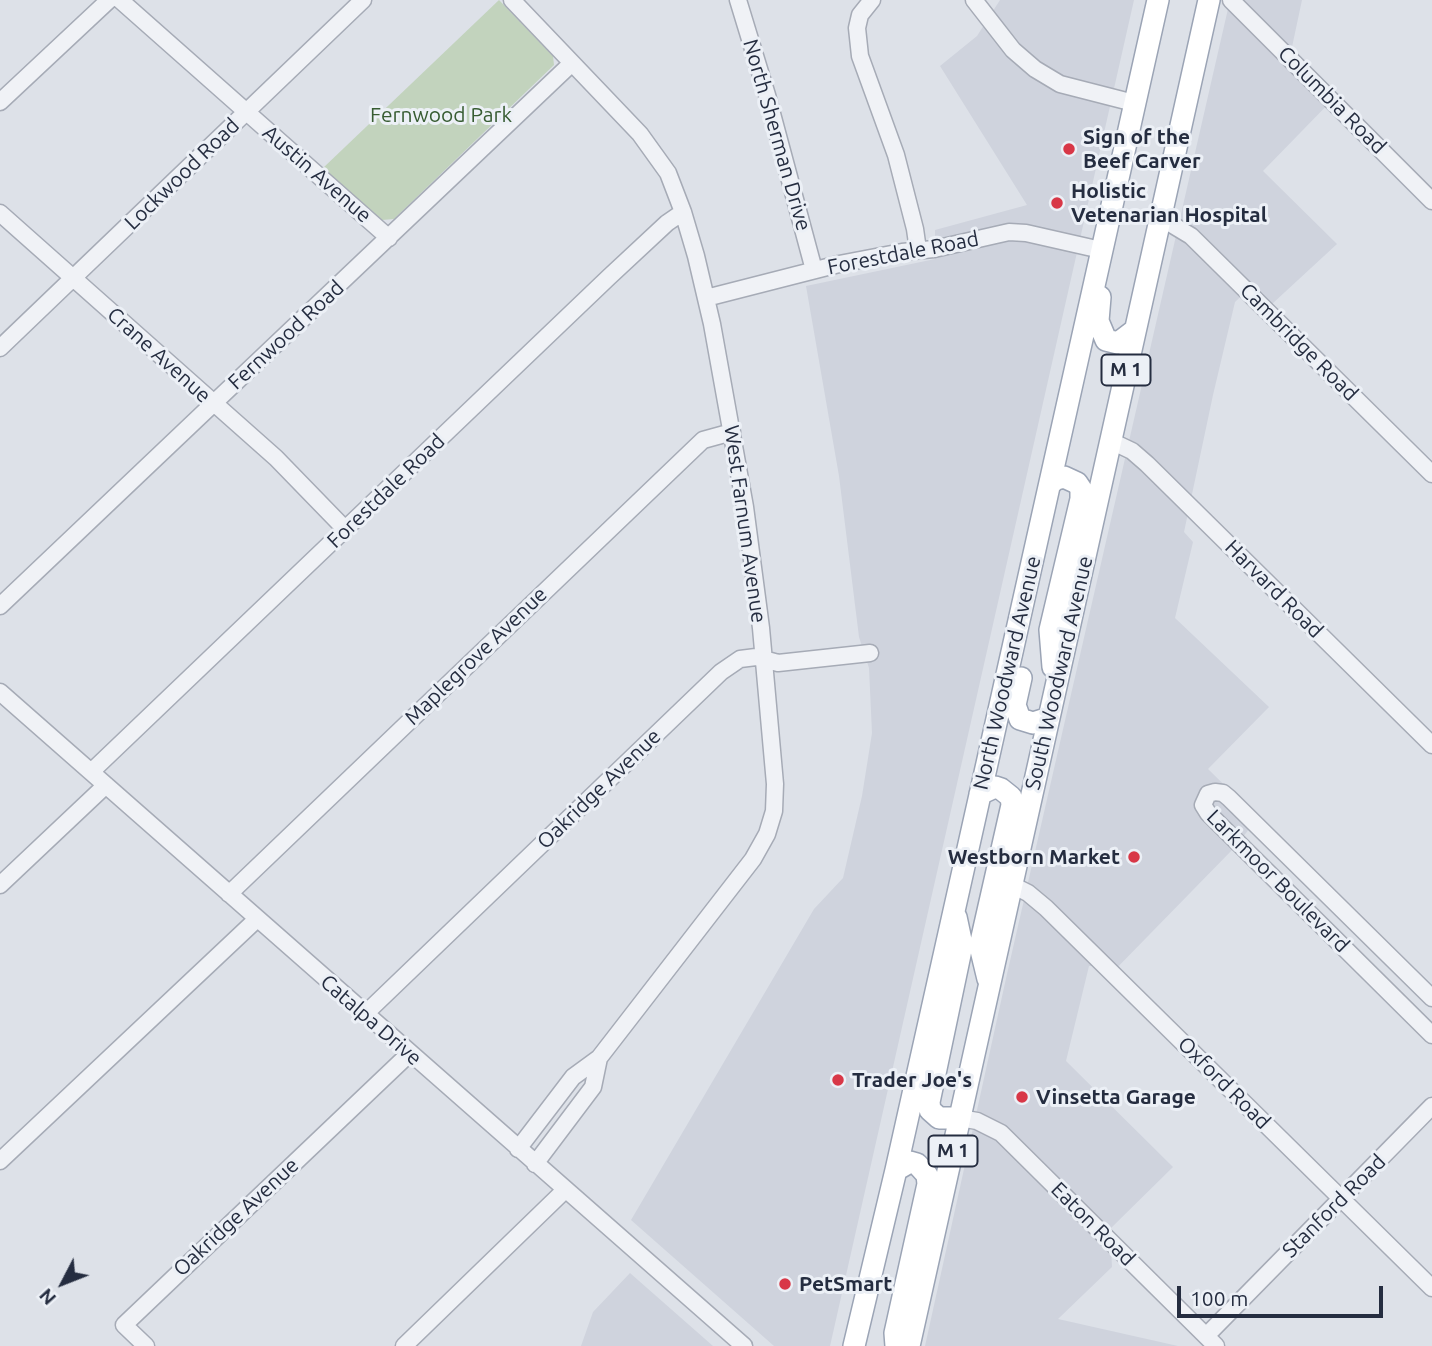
<!DOCTYPE html>
<html>
<head>
<meta charset="utf-8">
<style>
  body { margin:0 }
  #map { position:relative; width:1432px; height:1346px; overflow:hidden; background:#dde1e8; font-family:Ubuntu,sans-serif }
  canvas { display:block }
  .north { position:absolute; left:28px; top:1248px; width:70px; height:70px; -webkit-text-stroke:5px #ecf0f6; paint-order:stroke; rotate:228deg; font-size:19px; font-weight:700; line-height:28px; text-align:center; color:#252d40 }
  .north::after { content:''; display:block; margin:auto; width:24px; height:32px; background:#252d40; clip-path:polygon(50% 0,100% 100%,50% 72%,0 100%) }
  .scale { position:absolute; left:1177px; top:1286px; width:206px; height:32px; box-sizing:border-box; border:4px solid #252d40; border-top:0; padding-left:9px; font-size:21px; line-height:24px; white-space:nowrap; color:#252d40; -webkit-text-stroke:5px #ecf0f6; paint-order:stroke }
</style>
</head>
<body>
<div id="map">
<canvas width="1432" height="1346"></canvas>
<div class="north">N</div>
<div class="scale">100 m</div>
</div>
<script>
const ctx = document.querySelector('canvas').getContext('2d');
ctx.lineJoin = 'round';
function fill(path, color) { ctx.fillStyle = color; ctx.fill(path, 'evenodd'); }
const poly = rows => new Path2D(rows.map(r => 'M' + r).join(''));
function strokePath(path, color, width, dash) { ctx.strokeStyle = color; ctx.lineWidth = width; ctx.lineCap = dash ? 'butt' : 'round'; ctx.setLineDash(dash || []); ctx.stroke(path); }
function label(font, color, halo, rows, align = 'center') {
  ctx.font = font + ' Ubuntu,sans-serif'; ctx.lineWidth = 6; ctx.setLineDash([]); ctx.textBaseline = 'middle'; ctx.strokeStyle = halo; ctx.fillStyle = color; for (const [text, x, y, turn = 0] of rows) {
    ctx.save(); ctx.translate(x, y); ctx.rotate((+turn || 0) * Math.PI / 180); ctx.textAlign = isNaN(turn) ? turn : align; if (halo) ctx.strokeText(text, 0, 0); ctx.fillText(text, 0, 0); ctx.restore();
  }
}
const built = poly([
  [1000,0,1134,0,830,1346,774,1346,631,1220,814,909,843,878,862,796,872,733,869,668,859,637,839,476,806,286,935,259,935,230,1027,205,940,66,977,36],
  [1230,0,1302,0,1292,47,1338,94,1263,171,1337,244,1272,304,1253,285,1235,302,1213,395,1184,532,1193,542,1175,618,1269,707,1208,769,1258,818,1234,848,1107,978,1094,966,1089,966,1066,1061,1173,1167,1110,1229,1112,1267,1058,1319,1178,1346,925,1346,1007,974],
  [630,1273,713,1346,581,1346,593,1312]
]);
const green = poly([
  [499,0,553,56,554,65,394,219,382,220,323,168]
]);
const minor = poly([
  [120,0,389,238],
  [512,0,640,134,668,173,683,212,696,256,712,324,745,507,761,628,775,784,774,811,767,834,753,859,599,1058,573,1077,518,1149],
  [738,0,767,95,814,270],
  [872,0,860,15,857,28,860,56,896,155,915,229,918,250],
  [974,0,1013,50,1035,69,1060,84,1134,103],
  [1231,0,1432,201],
  [0,102,109,0],
  [0,213,276,458,345,529],
  [1161,218,1191,236,1432,474],
  [706,298,839,264,902,252,934,249,1009,232,1026,233,1101,250],
  [0,348,363,0],
  [1111,441,1132,451,1147,464,1432,745],
  [0,606,572,63],
  [0,692,744,1346],
  [91,772,609,277,667,223,683,212],
  [0,885,106,785],
  [1012,885,1028,893,1046,908,1432,1288],
  [229,894,703,440,732,432],
  [1432,998,1229,798,1223,793,1215,792,1208,794,1203,805,1208,813,1432,1035],
  [365,1014,721,672,740,659,756,657,778,663,870,653],
  [960,1118,977,1121,1001,1133,1216,1346],
  [0,1161,257,919],
  [535,1164,593,1087,599,1058],
  [1206,1336,1432,1106],
  [146,1346,124,1325,410,1053],
  [404,1346,565,1190]
]);
const major = poly([
  [1100,297,1098,321,1106,340,1118,343,1135,330],
  [1050,484,1056,479,1064,477,1077,483,1081,489,1081,499,1050,630,1053,667],
  [1021,678,1015,705,1020,719,1033,723,1049,718],
  [980,794,995,787,1001,789,1011,797,1012,805,980,946,988,979],
  [956,917,962,945,929,1102,930,1110,939,1118,960,1118],
  [896,1170,910,1162,917,1164,927,1175,928,1184,895,1333,896,1346],
  [854,1346,896,1170,1158,0],
  [909,1346,1209,0]
]);
const markers = [
  [1069,149,7,"#d83747"],
  [1057,203,7,"#d83747"],
  [1134,857,7,"#d83747"],
  [838,1080,7,"#d83747"],
  [1022,1097,7,"#d83747"],
  [785,1284,7,"#d83747"]
];
const shields = [
  [1126,370,49],
  [953,1151,49]
];
const shieldNames = [
  ["M 1",1126,370],
  ["M 1",953,1151]
];
const streetNames = [
  ["Columbia Road",1332,100,45],
  ["North Sherman Drive",777,135,74],
  ["Lockwood Road",182,174,-44],
  ["Austin Avenue",317,174,41],
  ["Forestdale Road",903,253,-11],
  ["Fernwood Road",286,335,-43],
  ["Cambridge Road",1299,342,45],
  ["Crane Avenue",159,355,42],
  ["Forestdale Road",386,491,-44],
  ["West Farnum Avenue",745,524,82],
  ["Harvard Road",1274,589,45],
  ["Maplegrove Avenue",476,656,-44],
  ["North Woodward Avenue",1007,673,-77],
  ["South Woodward Avenue",1059,673,-77],
  ["Oakridge Avenue",599,789,-44],
  ["Larkmoor Boulevard",1278,881,45],
  ["Catalpa Drive",371,1020,41],
  ["Oxford Road",1224,1083,45],
  ["Stanford Road",1334,1206,-45],
  ["Oakridge Avenue",236,1217,-43],
  ["Eaton Road",1093,1224,45]
];
const parkNames = [
  ["Fernwood Park",441,115]
];
const poiNames = [
  ["Sign of the",1083,137],
  ["Beef Carver",1083,161],
  ["Holistic",1071,191],
  ["Vetenarian Hospital",1071,215],
  ["Westborn Market",1120,857,"right"],
  ["Trader Joe's",852,1080],
  ["Vinsetta Garage",1036,1097],
  ["PetSmart",799,1284]
];
fill(built, '#cfd3dd');
fill(green, '#c2d3bd');
strokePath(minor, '#a6abb6', 19);
strokePath(major, '#9ba4b5', 24);
strokePath(minor, '#f0f2f6', 16);
strokePath(major, '#fff', 21);
for (const [x, y, r, color] of markers) { const dot = new Path2D(); dot.arc(x, y, r, 0, 2 * Math.PI); ctx.fillStyle = color; ctx.fill(dot); strokePath(dot, '#ecf0f6', 2.5); }
for (const [x, y, w] of shields) { const box = new Path2D(); box.roundRect(x - w / 2, y - 15.5, w, 31, 5); ctx.fillStyle = '#ecf0f6'; ctx.fill(box); strokePath(box, '#252d40', 2); }
label('bold 19px', '#252d40', null, shieldNames);
label('21px', '#252d40', '#ecf0f6', streetNames);
label('21px', '#375c32', '#ecf0f6', parkNames);
label('bold 21px', '#252d40', '#ecf0f6', poiNames, 'left');
</script>
</body>
</html>
